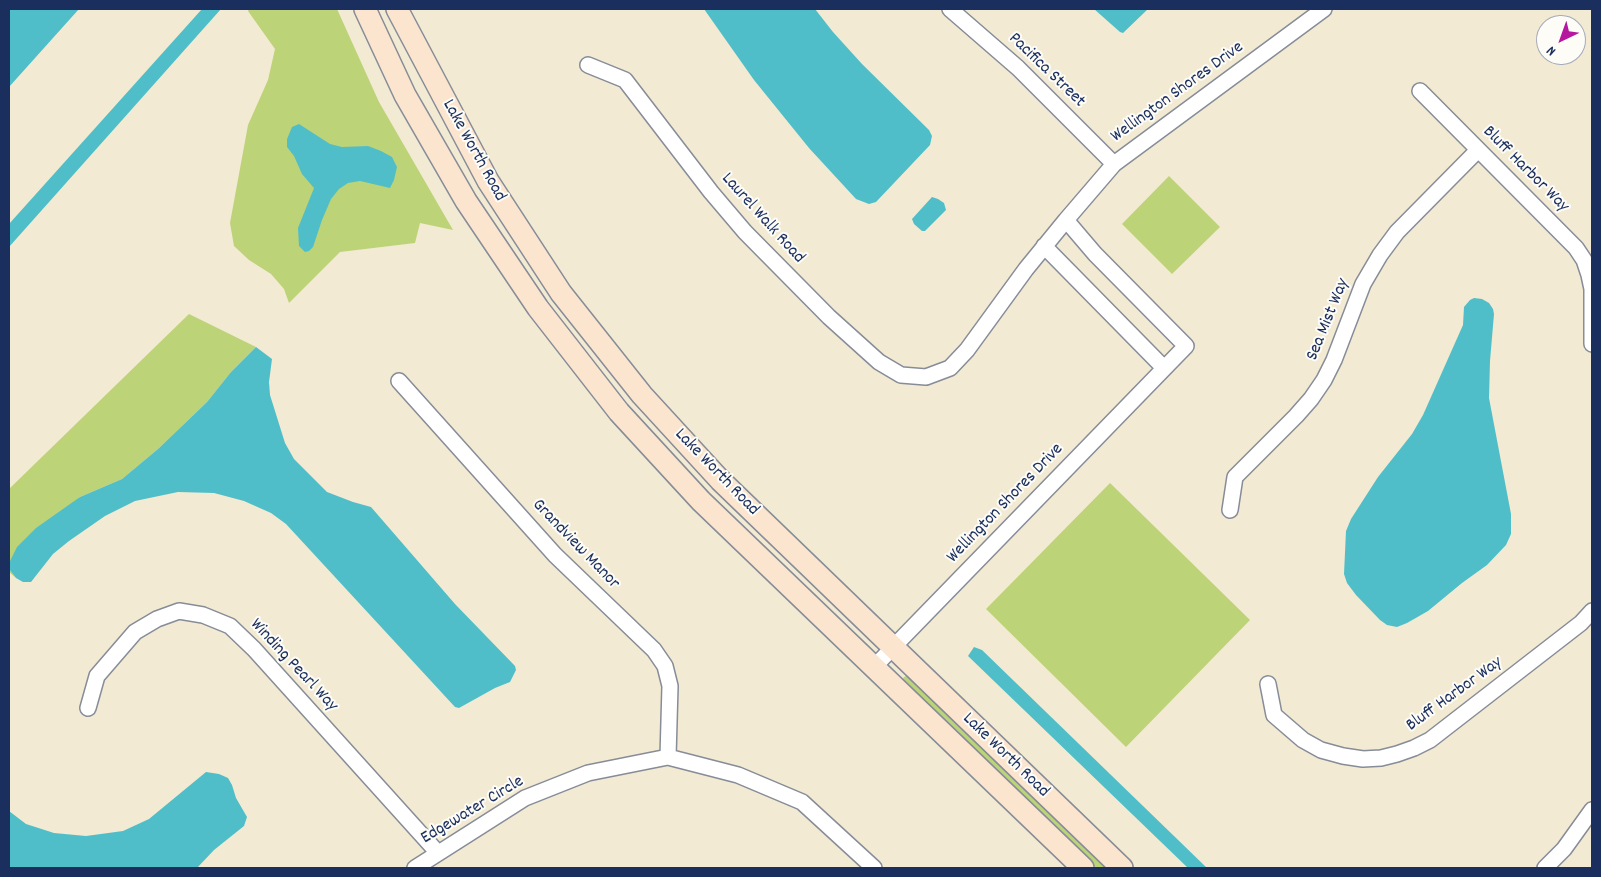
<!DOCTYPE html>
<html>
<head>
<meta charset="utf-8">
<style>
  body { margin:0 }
  #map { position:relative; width:1601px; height:877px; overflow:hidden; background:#f2ead2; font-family:Dekko,sans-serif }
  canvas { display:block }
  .frame { position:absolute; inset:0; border:10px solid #1b2f5e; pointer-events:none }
  .north { position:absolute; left:1536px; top:15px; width:50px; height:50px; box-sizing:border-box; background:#fdfcf7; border:1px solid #a3aaba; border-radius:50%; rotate:222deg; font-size:14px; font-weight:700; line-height:20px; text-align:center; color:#1b2f5e }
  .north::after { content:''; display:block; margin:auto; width:18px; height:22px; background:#b5179e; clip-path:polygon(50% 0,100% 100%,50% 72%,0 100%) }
</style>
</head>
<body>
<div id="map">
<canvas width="1601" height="877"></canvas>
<div class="frame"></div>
<div class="north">N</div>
</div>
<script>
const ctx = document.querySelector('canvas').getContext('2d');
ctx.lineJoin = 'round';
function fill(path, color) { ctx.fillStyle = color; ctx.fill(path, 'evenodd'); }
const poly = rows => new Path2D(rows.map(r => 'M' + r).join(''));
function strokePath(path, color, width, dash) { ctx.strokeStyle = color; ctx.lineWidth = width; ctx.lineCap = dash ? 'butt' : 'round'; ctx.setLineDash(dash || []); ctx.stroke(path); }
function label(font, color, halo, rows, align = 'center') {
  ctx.font = font + ' Dekko,sans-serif'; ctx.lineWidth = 4; ctx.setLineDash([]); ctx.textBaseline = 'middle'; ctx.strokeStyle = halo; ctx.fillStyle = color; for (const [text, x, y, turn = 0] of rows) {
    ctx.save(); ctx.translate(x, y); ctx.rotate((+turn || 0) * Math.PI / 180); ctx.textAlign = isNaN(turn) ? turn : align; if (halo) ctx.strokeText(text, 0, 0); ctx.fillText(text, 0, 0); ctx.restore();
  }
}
const green = poly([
  [249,9,337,9,379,102,453,230,420,223,415,243,340,252,289,303,284,289,271,274,249,260,234,246,230,223,248,125,268,80,275,49,248,11],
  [1169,176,1220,227,1172,274,1122,224],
  [189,314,256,347,231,372,207,402,158,449,122,479,80,497,9,569,16,578,9,572,9,489],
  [1110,483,1250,620,1126,747,986,609],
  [909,673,1109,868,1096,868,901,680]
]);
const water = poly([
  [9,9,79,9,9,87],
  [202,9,221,9,9,247,9,224],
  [704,9,815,9,833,32,862,64,929,130,932,136,930,145,876,202,869,204,856,199,809,148,754,80],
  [1094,9,1148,9,1123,33,1120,32],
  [299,124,330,144,342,147,368,146,381,151,392,157,397,167,394,180,390,188,360,181,348,183,339,189,331,199,322,220,313,247,309,251,305,252,299,246,298,228,314,188,302,174,294,156,287,147,287,139,292,127],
  [932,197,938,199,944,203,946,210,925,231,922,231,914,224,912,219],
  [1474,298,1482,299,1489,303,1493,309,1494,314,1490,361,1489,398,1511,514,1511,534,1506,545,1487,565,1462,583,1428,611,1407,623,1397,627,1387,625,1380,620,1356,595,1347,583,1344,574,1346,531,1351,519,1378,477,1412,434,1423,415,1463,325,1464,307,1470,300],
  [256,347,272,359,269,382,270,395,285,443,294,459,327,492,353,502,371,507,455,604,515,666,516,670,510,682,495,688,459,708,455,707,286,524,271,513,244,501,214,493,178,492,135,501,105,516,69,541,53,554,31,582,23,582,16,578,9,569,10,561,17,547,36,528,80,497,122,479,158,449,207,402,231,372],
  [974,647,982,650,1207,868,1188,868,968,656],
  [206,772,219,774,228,778,232,785,236,798,247,817,244,826,214,850,197,868,9,868,9,811,26,824,54,833,86,836,123,831,149,819]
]);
const street = poly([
  [950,9,1018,68,1114,164],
  [588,65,625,80,711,192,745,232,829,317,879,362,901,375,926,377,950,368,967,350,1026,269,1066,220,1114,164,1324,9],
  [1420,91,1576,248,1584,260,1589,275,1592,289,1592,344],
  [1044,246,1164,368],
  [399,381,555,555,654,650,665,666,670,686,668,757],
  [1230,510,1235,477,1296,416,1311,399,1324,380,1334,360,1363,284,1380,255,1397,232,1478,150],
  [874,667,1186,346,1095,254,1066,220],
  [1268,684,1274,715,1303,740,1321,750,1343,756,1363,759,1381,758,1397,754,1414,748,1430,740,1581,623,1592,611],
  [88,708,97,676,135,632,157,619,179,611,203,615,230,626,254,649,438,853],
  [415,868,525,798,588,773,668,757,738,775,802,802,874,868],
  [1545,868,1564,849,1592,810]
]);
const secondary = poly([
  [365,9,405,95,466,201,538,308,619,412,701,501,1083,868],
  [397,9,488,181,561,293,642,395,720,480,1122,868]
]);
const streetNames = [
  ["Pacifica Street",1046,71,44],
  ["Wellington Shores Drive",1178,93,-36],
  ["Lake Worth Road",473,151,61],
  ["Bluff Harbor Way",1525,170,45],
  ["Laurel Walk Road",762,219,48],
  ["Sea Mist Way",1329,320,-68],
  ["Lake Worth Road",716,473,46],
  ["Wellington Shores Drive",1006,504,-46],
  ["Grandview Manor",575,545,46],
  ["Winding Pearl Way",293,666,47],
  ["Bluff Harbor Way",1455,695,-36],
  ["Lake Worth Road",1005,756,44],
  ["Edgewater Circle",473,811,-31]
];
fill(green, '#bdd377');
fill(water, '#50bec8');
strokePath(street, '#868c98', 18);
strokePath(secondary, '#868c98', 24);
strokePath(street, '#fff', 15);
strokePath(secondary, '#fce5cf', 21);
label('18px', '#1b2f5e', '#fdfcf7', streetNames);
</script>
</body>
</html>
